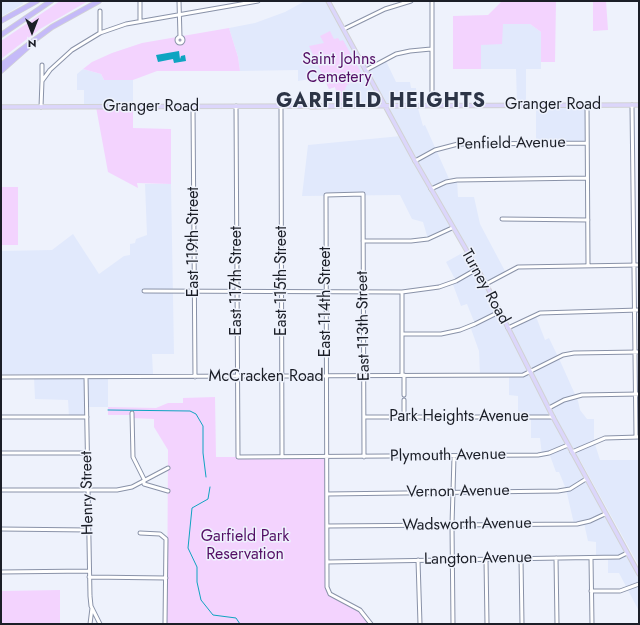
<!DOCTYPE html>
<html>
<head>
<meta charset="utf-8">
<style>
  body { margin:0 }
  #map { position:relative; width:640px; height:625px; overflow:hidden; background:#eef2fc; font-family:Jost,sans-serif }
  canvas { display:block }
  .frame { position:absolute; inset:0; border:2px solid #1b1e27; pointer-events:none }
  .north { position:absolute; left:12px; top:12px; width:40px; height:40px; -webkit-text-stroke:3px #eef2fc; paint-order:stroke; rotate:180deg; font-size:11px; font-weight:700; line-height:16px; text-align:center; color:#1b1e27 }
  .north::after { content:''; display:block; margin:auto; width:14px; height:18px; background:#1b1e27; clip-path:polygon(50% 0,100% 100%,50% 72%,0 100%) }
</style>
</head>
<body>
<div id="map">
<canvas width="640" height="625"></canvas>
<div class="frame"></div>
<div class="north">N</div>
</div>
<script>
const ctx = document.querySelector('canvas').getContext('2d');
ctx.lineJoin = 'round';
function fill(path, color) { ctx.fillStyle = color; ctx.fill(path, 'evenodd'); }
const poly = rows => new Path2D(rows.map(r => 'M' + r).join(''));
function strokePath(path, color, width, dash) { ctx.strokeStyle = color; ctx.lineWidth = width; ctx.lineCap = dash ? 'butt' : 'round'; ctx.setLineDash(dash || []); ctx.stroke(path); }
function label(font, color, halo, rows, align = 'center') {
  ctx.font = font + ' Jost,sans-serif'; ctx.lineWidth = 3; ctx.setLineDash([]); ctx.textBaseline = 'middle'; ctx.strokeStyle = halo; ctx.fillStyle = color; for (const [text, x, y, turn = 0] of rows) {
    ctx.save(); ctx.translate(x, y); ctx.rotate((+turn || 0) * Math.PI / 180); ctx.textAlign = isNaN(turn) ? turn : align; if (halo) ctx.strokeText(text, 0, 0); ctx.fillText(text, 0, 0); ctx.restore();
  }
}
const built = poly([
  [1,1,22,1,23,4,1,17],
  [305,1,328,1,366,70,385,59,396,82,410,82,411,88,416,88,417,105,423,126,425,125,450,181,457,180,458,197,474,197,480,224,506,273,486,284,508,328,535,314,545,340,549,338,561,363,578,401,580,410,587,419,594,419,594,441,600,460,639,460,639,566,580,460,577,460,639,574,639,611,619,573,608,573,608,558,596,558,596,542,588,541,584,523,574,524,566,489,559,472,556,472,549,453,542,455,540,438,531,438,531,417,518,417,518,396,509,395,509,375,480,375,479,351,470,326,475,324,467,304,461,306,452,282,456,281,446,262,466,251,452,228,428,239,423,222,412,219,400,195,302,196,308,145,401,136,385,105,341,105,335,87,329,89,323,77,298,81,298,70,240,71,238,57,229,28,255,23,285,12],
  [502,24,530,24,541,32,541,69,526,69,526,105,517,105,516,69,481,69,481,44],
  [83,69,101,74,104,80,133,80,133,107,84,107,84,90,77,90,77,74],
  [536,105,587,105,587,143,536,143],
  [145,184,171,184,174,354,152,354,153,374,1,374,1,251,52,250,73,234,99,274,124,256,130,255,130,244,135,243,136,239,147,235],
  [34,377,108,377,108,407,87,407,87,417,69,417,68,400,35,399]
]);
const green = poly([
  [60,1,88,1,40,29,1,59,1,41],
  [502,1,556,1,555,62,541,62,541,32,530,24,503,24,502,44,481,45,481,69,453,69,453,16,488,15],
  [593,1,606,1,608,30,593,31],
  [229,28,238,57,240,71,157,71,133,80,104,80,101,74,83,69,92,62,112,53,142,43],
  [330,31,334,39,338,38,340,41,343,40,363,76,347,85,345,89,346,102,339,102,335,87,329,89,309,46,324,43,320,36],
  [96,107,133,107,133,128,171,129,171,184,137,183,138,188,108,172],
  [1,187,18,187,18,245,1,245],
  [215,397,216,457,327,457,328,591,360,610,371,624,167,624,168,450,154,427,154,419,132,418,132,415,108,415,108,407,156,408,168,403,183,403,183,398],
  [60,590,60,624,1,624,1,591]
]);
const water = poly([
  [179,51,180,59,181,56,185,55,186,61,174,63,173,59,158,62,156,55]
]);
const stream = poly([
  [108,410,190,411,196,414,203,426,203,453,206,477],
  [210,487,208,499,192,508,188,548,197,567,197,582,201,600,213,615,236,618,240,624]
]);
const minor = poly([
  [140,1,140,21],
  [179,1,180,37],
  [432,1,432,105],
  [100,11,100,33],
  [344,29,385,9,411,1],
  '177 40a3 3 0 1 1 6 0a3 3 0 1 1-6 0Z',
  [42,65,42,81],
  [366,70,396,54,410,51,431,49],
  [587,105,588,265],
  [632,105,636,437],
  [236,106,238,457,538,455,549,453,568,445],
  [281,106,282,457],
  [41,107,42,81,50,70,72,50,100,33,126,24,258,1],
  [193,107,195,377],
  [415,161,435,150,458,144,587,143],
  [431,189,446,182,457,180,587,178],
  [502,219,588,220],
  [363,241,411,241,428,239,452,228],
  [486,284,518,267,639,265],
  [144,291,402,292,439,287,456,281,477,269],
  [402,292,402,375],
  [508,328,540,313,639,310],
  [402,334,441,334,460,330,475,324,499,312],
  [404,375,404,395],
  [1,377,523,375,563,355,574,353,639,352],
  [86,377,90,596,91,606,100,624],
  [404,400,404,417],
  [549,408,564,400,582,395,639,394],
  [132,413,133,457,144,479,144,484,168,491],
  [1,417,87,417],
  [365,417,553,417],
  [572,452,605,438,639,437],
  [1,453,88,453],
  [364,457,363,194,326,195,327,587,330,594,360,610,371,624],
  [1,490,117,490,132,487,168,468],
  [327,494,558,491,570,489,586,479],
  [327,526,577,524,590,521,605,514],
  [1,529,88,530],
  [140,533,160,534,166,539,165,624],
  [556,558,557,624],
  [591,558,592,624],
  [521,559,522,624],
  [418,560,420,624],
  [486,560,487,624],
  [327,562,619,557,627,553],
  [1,572,89,571],
  [89,577,166,578],
  [591,591,620,591,639,584],
  [90,624,92,608],
  [453,624,452,525,454,457]
]);
const major = poly([
  [328,1,415,161,486,284,553,417,639,574],
  [1,107,639,105],
  [311,107,345,106]
]);
const highway = poly([
  [1,21,37,1],
  [1,35,51,1],
  [1,65,52,27,99,1],
  [1,71,28,47]
]);
const parkNames = [
  ["Saint Johns",339,60],
  ["Cemetery",339,78],
  ["Garfield Park",245,537],
  ["Reservation",245,555]
];
const streetNames = [
  ["Granger Road",553,105],
  ["Granger Road",151,107],
  ["Penfield Avenue",511,144,-1],
  ["East 119th Street",194,242,-90],
  ["East 117th Street",237,281,-90],
  ["East 115th Street",282,281,-90],
  ["Turney Road",485,287,61],
  ["East 114th Street",326,302,-90],
  ["East 113th Street",364,326,-91],
  ["McCracken Road",266,377],
  ["Park Heights Avenue",459,417],
  ["Plymouth Avenue",448,456,-1],
  ["Vernon Avenue",458,492,-1],
  ["Henry Street",88,493,-91],
  ["Wadsworth Avenue",467,525,-1],
  ["Langton Avenue",478,559,-1]
];
const districtNames = [
  ["GARFIELD HEIGHTS",381,102]
];
fill(built, '#e1e9fc');
fill(green, '#f3d3fe');
fill(water, '#0fa4c1');
strokePath(stream, '#0fa4c1', 1);
strokePath(minor, '#8992a8', 5);
strokePath(major, '#d1d2d4', 5.5);
strokePath(highway, '#d1d2d4', 6);
strokePath(minor, '#fff', 3);
strokePath(major, '#dcd6fb', 3.5);
strokePath(highway, '#c5baf8', 4.5);
label('16px', '#530e65', '#eef2fc', parkNames);
label('16px', '#1b1e27', '#eef2fc', streetNames);
ctx.letterSpacing = '1px';
label('bold 20px', '#2c3446', '#eef2fc', districtNames);
ctx.letterSpacing = '0px';
</script>
</body>
</html>
